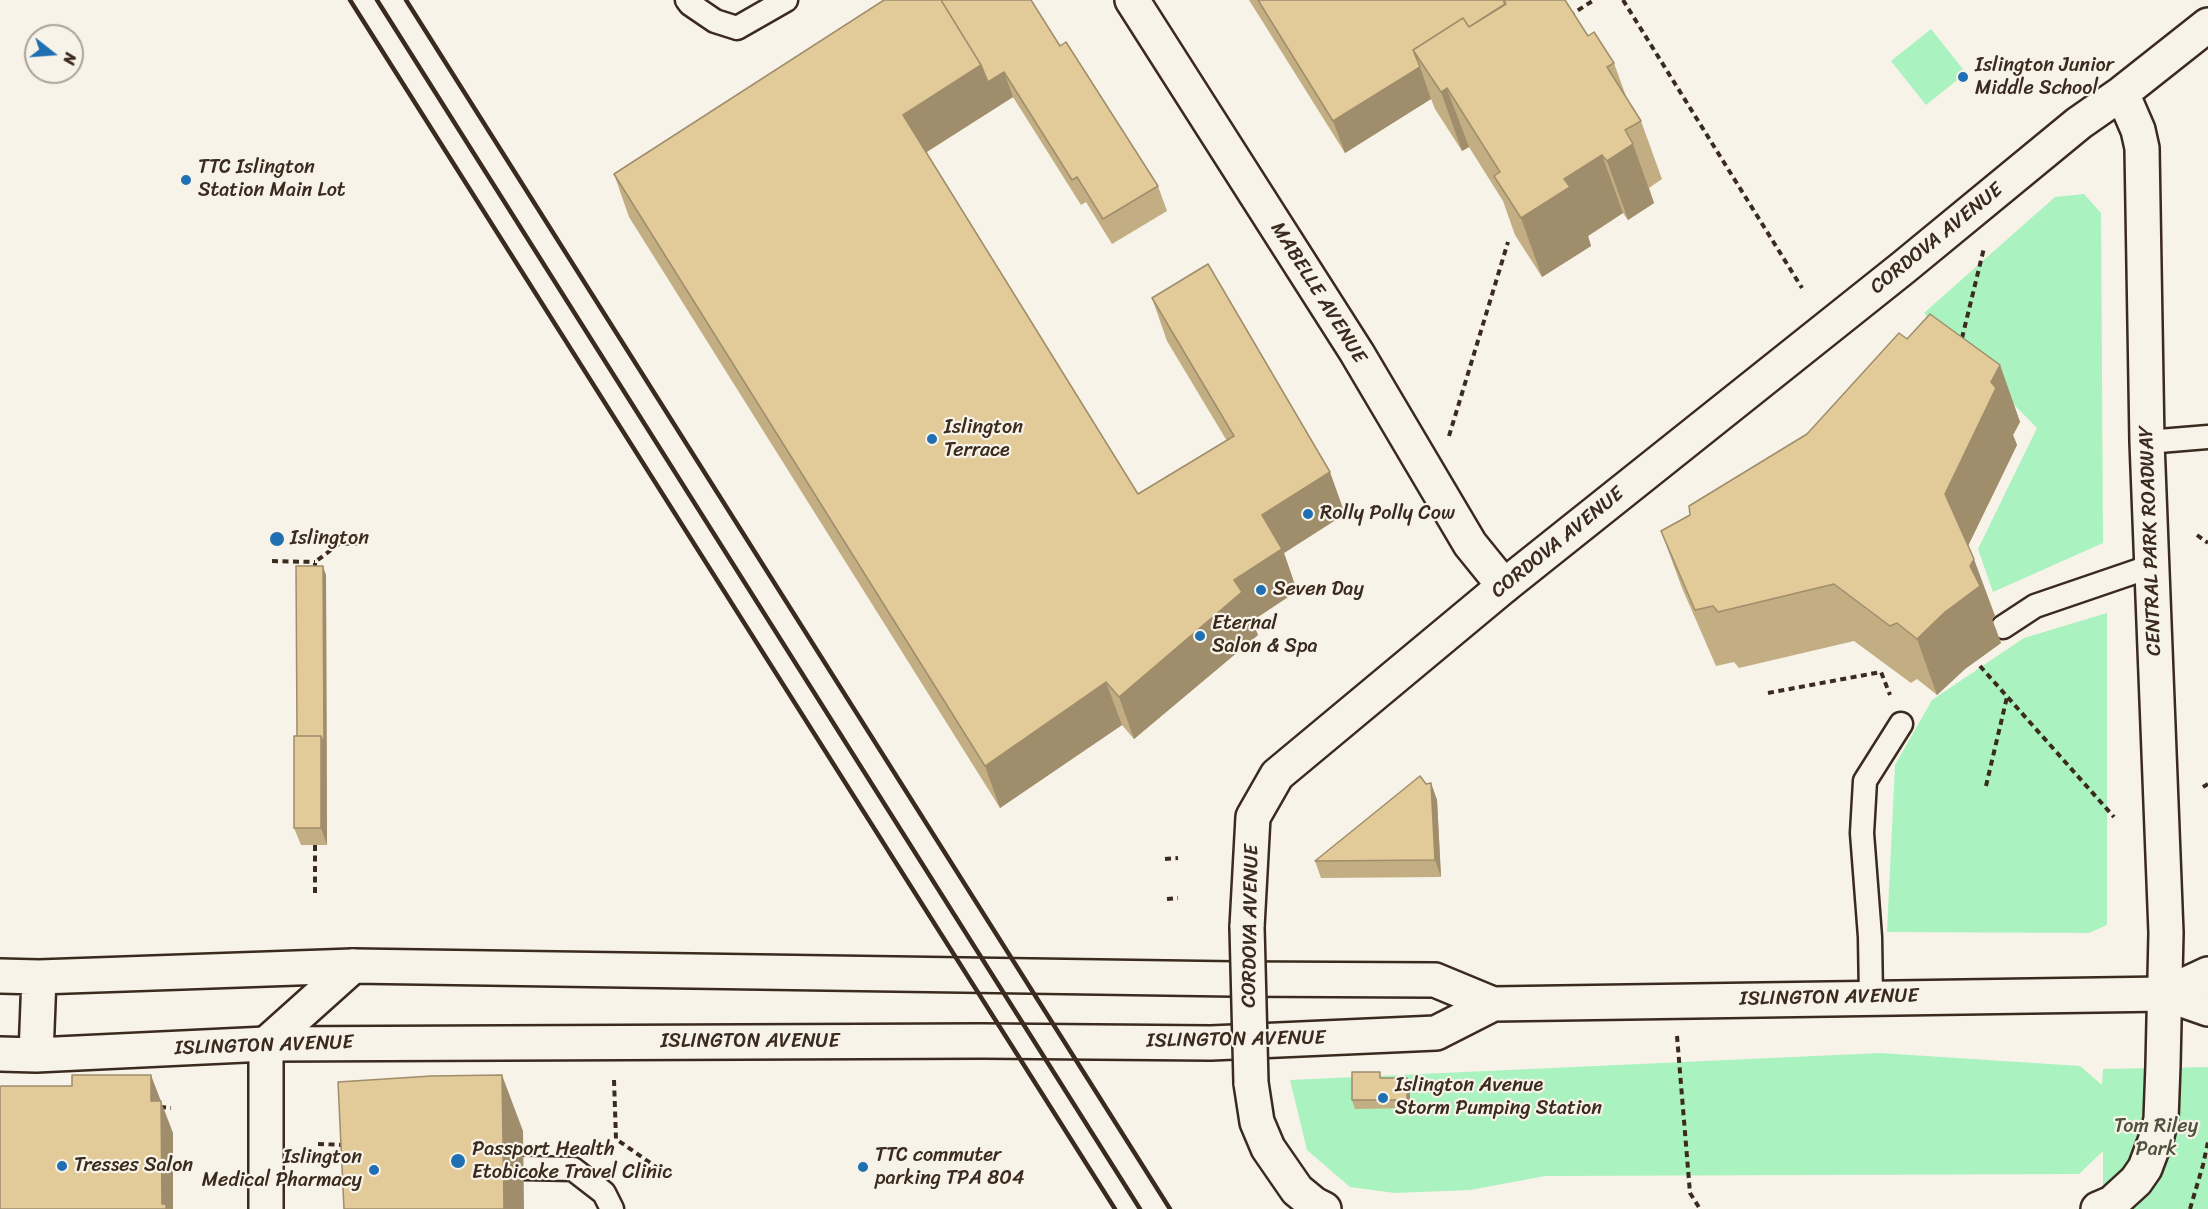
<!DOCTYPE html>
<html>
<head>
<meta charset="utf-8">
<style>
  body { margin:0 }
  #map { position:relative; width:2208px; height:1209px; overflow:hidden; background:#f7f3e8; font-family:Sriracha,sans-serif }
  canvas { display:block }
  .north { position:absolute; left:24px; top:24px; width:60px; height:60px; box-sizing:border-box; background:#f7f3e8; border:2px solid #aca397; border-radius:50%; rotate:107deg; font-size:16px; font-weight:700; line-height:24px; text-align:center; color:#3b2a1e }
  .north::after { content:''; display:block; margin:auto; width:21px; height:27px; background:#1f6fb2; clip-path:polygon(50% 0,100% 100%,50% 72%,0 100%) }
</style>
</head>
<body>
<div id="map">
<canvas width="2208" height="1209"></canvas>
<div class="north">N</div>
</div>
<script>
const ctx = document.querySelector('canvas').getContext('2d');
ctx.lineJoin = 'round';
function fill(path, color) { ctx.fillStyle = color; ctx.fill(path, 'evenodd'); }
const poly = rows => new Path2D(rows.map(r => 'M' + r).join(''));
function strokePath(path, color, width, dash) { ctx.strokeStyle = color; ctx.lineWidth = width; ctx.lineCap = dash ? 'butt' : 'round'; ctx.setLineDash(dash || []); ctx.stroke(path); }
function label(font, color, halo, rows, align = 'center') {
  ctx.font = font + ' Sriracha,sans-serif'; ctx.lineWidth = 4.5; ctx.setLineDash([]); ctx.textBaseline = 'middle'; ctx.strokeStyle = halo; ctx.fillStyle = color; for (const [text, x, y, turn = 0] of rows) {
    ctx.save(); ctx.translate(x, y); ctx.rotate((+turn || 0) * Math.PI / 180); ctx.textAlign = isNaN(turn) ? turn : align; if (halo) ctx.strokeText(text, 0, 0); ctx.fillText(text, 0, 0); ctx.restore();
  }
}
const green = poly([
  [1931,29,1966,73,1926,105,1891,61],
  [2084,194,2101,213,2103,543,1993,592,1978,549,2037,428,1924,313,2055,197],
  [2107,613,2107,925,2089,933,1887,932,1895,765,1932,700,2024,638],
  [1880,1053,2080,1066,2102,1085,2103,1069,2208,1067,2208,1209,2103,1209,2103,1151,2079,1174,1545,1176,1470,1190,1395,1193,1350,1187,1307,1150,1290,1080]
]);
const path = poly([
  [1623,0,1802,288],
  [1569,16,1594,0],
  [1962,338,1984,248],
  [1449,436,1508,242],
  [2197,535,2208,543],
  [272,561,315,562],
  [315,569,315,562,339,544,368,543],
  [1980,666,2114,817],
  [1768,693,1881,672,1890,695],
  [1986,786,2007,697],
  [2203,787,2208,784],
  [1165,859,1178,858],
  [315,893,315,840],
  [1167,899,1178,898],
  [1677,1036,1690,1193,1700,1209],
  [614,1080,616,1139,669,1176],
  [160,1107,171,1108],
  [318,1144,346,1145],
  [2190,1209,2203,1165,2208,1142]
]);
const service = poly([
  [687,0,690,4,715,21,737,28,786,0],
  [2147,442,2208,437],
  [2003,627,2035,606,2152,566],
  [1871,997,1870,937,1862,833,1865,781,1901,724],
  [524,1168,573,1169,604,1193,612,1209]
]);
const minor = poly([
  [1132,0,1357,353,1470,544,1504,586],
  [266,1209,266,1044,353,966]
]);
const tertiary = poly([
  [1247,927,1253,817,1277,775,1504,586,1904,267,2079,123,2122,93,2208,25],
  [1251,1083,1257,1122,1268,1148,1297,1190,1314,1204,1324,1209],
  [2098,1209,2112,1203,2136,1181,2145,1168,2157,1136,2161,1119,2163,1065,2166,933,2147,442,2142,148,2138,130,2122,93]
]);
const secondary = poly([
  [0,976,39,977,353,966,1234,979,1435,980,1493,1004,2165,994,2208,1009],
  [2165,994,2208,974],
  [0,1054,36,1055,266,1044,981,1041,1211,1043,1436,1033,1493,1004],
  [36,1055,39,977]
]);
const rail = poly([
  [350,0,1115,1209],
  [377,0,1140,1209],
  [406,0,1170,1209]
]);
const tertiaryBridge = poly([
  [1247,927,1251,1083]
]);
const wall = poly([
  [1249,0,1565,0,1588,36,1614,63,1627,99,1641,121,1662,179,1649,188,1654,203,1628,220,1623,213,1588,236,1591,246,1542,277,1515,235,1503,201,1469,147,1462,151,1435,109,1431,99,1345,153],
  [1060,46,1158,186,1167,211,1112,244,1086,202,1081,205,1013,97,926,152,1138,494,1227,441,1167,341,1152,298,1345,514,1284,553,1297,591,1252,621,1258,635,1134,739,1122,725,1000,808,629,217,614,174],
  [1907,339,2000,365,2020,422,2013,435,2017,445,1968,546,1995,616,1992,619,2001,643,1965,669,1937,695,1917,679,1911,683,1854,641,1739,668,1734,662,1716,666,1682,588,1661,531,1690,515,1807,434],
  [326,575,327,845,301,845,294,828,297,736],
  [1431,783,1437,800,1441,877,1321,878,1315,861],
  [1382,1078,1410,1087,1410,1108,1355,1109,1352,1100]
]);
const shadedWall = poly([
  [981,65,1004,72,1013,97,919,157,903,115],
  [1420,67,1431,99,1345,153,1333,121],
  [1447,89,1469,147,1462,151,1441,92],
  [1633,144,1654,203,1628,220,1607,161],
  [1602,155,1623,213,1588,236,1591,246,1542,277,1521,218,1564,179],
  [2000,365,2020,422,2013,435,2017,445,1966,550,1945,494,1991,382],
  [1330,472,1345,514,1284,553,1297,591,1252,621,1258,635,1134,739,1119,697,1234,580,1262,515],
  [1974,559,1995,616,1992,619,2001,643,1965,669,1937,695,1917,639],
  [323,566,326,575,327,845,321,828],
  [1106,682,1122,725,1000,808,985,766],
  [1431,783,1437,800,1441,877,1435,860],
  [151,1075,173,1133,173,1209,164,1209,162,1204,151,1101],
  [502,1075,523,1131,524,1209,504,1209],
  [1407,1078,1410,1087,1410,1108,1407,1100]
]);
const building = poly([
  [884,0,941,0,981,65,903,115,1138,494,1234,436,1152,298,1208,264,1330,472,1262,515,1282,549,1234,580,1242,592,1119,697,1106,682,985,766,614,174,884,0],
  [941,0,1031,0,1060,46,1066,42,1158,186,1103,219,1077,177,1072,180,1004,72,988,82,981,65,941,0],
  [1258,0,1503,0,1505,4,1469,27,1463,18,1413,50,1420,67,1333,121,1258,0],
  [1504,0,1565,0,1588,36,1594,32,1614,63,1607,67,1641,121,1625,130,1633,144,1607,161,1602,155,1564,179,1570,187,1521,218,1494,176,1500,172,1447,88,1441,92,1413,50,1463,18,1469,27,1506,4,1504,0],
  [1930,314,2000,365,1991,382,1996,388,1945,494,1974,559,1970,566,1980,586,1945,612,1917,639,1897,623,1890,626,1834,584,1718,612,1713,606,1695,610,1661,531,1690,515,1689,506,1807,434,1899,333,1907,339,1930,314],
  [296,566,323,566,324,744,321,736,297,736,296,566],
  [294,736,321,736,321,828,294,828,294,736],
  [1420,776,1426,784,1431,783,1435,860,1315,861,1420,776],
  [1352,1072,1380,1072,1380,1078,1407,1078,1407,1100,1352,1100,1352,1072],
  [72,1075,151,1075,151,1101,161,1101,162,1204,166,1204,166,1209,0,1209,0,1087,1,1086,72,1086,72,1075],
  [502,1075,504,1209,344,1209,338,1082,431,1076,502,1075]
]);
const markers = [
  [1963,77,6,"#1f6fb2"],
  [186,180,6,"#1f6fb2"],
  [932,439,6,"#1f6fb2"],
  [1308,514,6,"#1f6fb2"],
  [277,539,8,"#1f6fb2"],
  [1261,590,6,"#1f6fb2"],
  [1200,636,6,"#1f6fb2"],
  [1383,1098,6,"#1f6fb2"],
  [458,1161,8,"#1f6fb2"],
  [62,1166,6,"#1f6fb2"],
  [863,1167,6,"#1f6fb2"],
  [374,1170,6,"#1f6fb2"]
];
const poiNames = [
  ["Islington Junior",1975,66],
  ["Middle School",1975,89],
  ["TTC Islington",198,168],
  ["Station Main Lot",198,191],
  ["Islington",944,428],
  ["Terrace",944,451],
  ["Rolly Polly Cow",1320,514],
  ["Islington",290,539],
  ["Seven Day",1273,590],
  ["Eternal",1212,624],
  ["Salon & Spa",1212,647],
  ["Islington Avenue",1395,1086],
  ["Storm Pumping Station",1395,1109],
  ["Passport Health",472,1150],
  ["Etobicoke Travel Clinic",472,1173],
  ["TTC commuter",875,1156],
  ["parking TPA 804",875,1179],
  ["Islington",362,1158,"right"],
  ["Medical Pharmacy",362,1181,"right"],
  ["Tresses Salon",74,1166]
];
const streetNames = [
  ["CORDOVA AVENUE",1937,239,-39],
  ["MABELLE AVENUE",1318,293,58],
  ["CENTRAL PARK ROADWAY",2151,541,-92],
  ["CORDOVA AVENUE",1558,543,-39],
  ["CORDOVA AVENUE",1251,926,-89],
  ["ISLINGTON AVENUE",1829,998,-1],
  ["ISLINGTON AVENUE",1236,1040,-1],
  ["ISLINGTON AVENUE",750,1042],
  ["ISLINGTON AVENUE",264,1046,-2]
];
const parkNames = [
  ["Tom Riley",2156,1127],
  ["Park",2156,1150]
];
fill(green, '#aaf2bf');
strokePath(service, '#3b2a1e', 27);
strokePath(minor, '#3b2a1e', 38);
strokePath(tertiary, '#3b2a1e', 38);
strokePath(secondary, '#3b2a1e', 38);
strokePath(path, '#3b2a1e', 4, [6, 4.5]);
strokePath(service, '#f7f3e8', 22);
strokePath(minor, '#f7f3e8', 33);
strokePath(tertiary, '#f7f3e8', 33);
strokePath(secondary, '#f7f3e8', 33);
strokePath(rail, '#3b2a1e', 4.5);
strokePath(tertiaryBridge, '#3b2a1e', 38, []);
strokePath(tertiaryBridge, '#f7f3e8', 33);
fill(wall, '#c3ae84');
fill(shadedWall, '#9f8d6b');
fill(building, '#e3ca99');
strokePath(building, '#9f8d6b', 1.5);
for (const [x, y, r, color] of markers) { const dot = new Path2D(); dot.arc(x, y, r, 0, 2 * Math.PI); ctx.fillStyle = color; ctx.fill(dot); strokePath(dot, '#f7f3e8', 2); }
label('20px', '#3b2a1e', '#f7f3e8', poiNames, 'left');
label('20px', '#3b2a1e', '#f7f3e8', streetNames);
label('20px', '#51523e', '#f7f3e8', parkNames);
</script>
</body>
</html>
